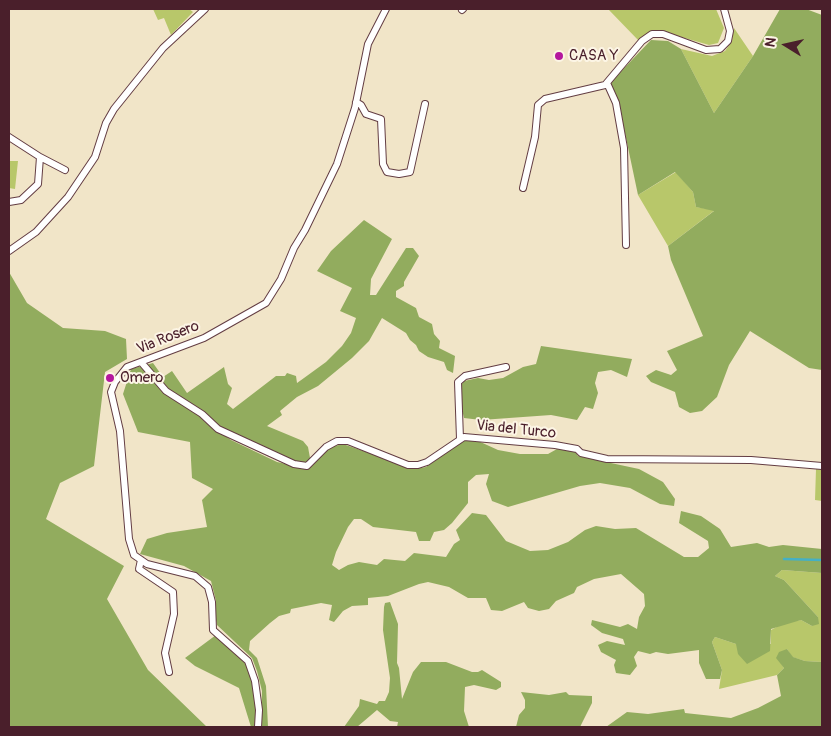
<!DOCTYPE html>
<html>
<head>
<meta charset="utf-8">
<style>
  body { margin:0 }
  #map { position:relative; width:831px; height:736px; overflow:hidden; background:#f1e5c8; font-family:Pangolin,sans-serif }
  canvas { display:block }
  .frame { position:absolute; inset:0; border:10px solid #4a1f2b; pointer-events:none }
  .north { position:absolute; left:761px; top:20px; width:50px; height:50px; -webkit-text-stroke:4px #fcf5e5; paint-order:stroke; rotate:280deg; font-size:14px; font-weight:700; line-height:20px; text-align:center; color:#4a1f2b }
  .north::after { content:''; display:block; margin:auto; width:18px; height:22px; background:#4a1f2b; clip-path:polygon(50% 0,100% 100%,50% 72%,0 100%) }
</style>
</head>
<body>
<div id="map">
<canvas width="831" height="736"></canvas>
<div class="frame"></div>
<div class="north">N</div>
</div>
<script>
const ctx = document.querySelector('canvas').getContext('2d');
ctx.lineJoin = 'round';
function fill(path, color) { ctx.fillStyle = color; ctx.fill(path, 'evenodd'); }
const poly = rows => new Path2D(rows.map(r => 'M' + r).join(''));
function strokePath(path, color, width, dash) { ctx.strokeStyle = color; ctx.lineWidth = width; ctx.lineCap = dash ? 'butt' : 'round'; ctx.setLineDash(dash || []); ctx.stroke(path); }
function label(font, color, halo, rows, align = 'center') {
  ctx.font = font + ' Pangolin,sans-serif'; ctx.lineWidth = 4; ctx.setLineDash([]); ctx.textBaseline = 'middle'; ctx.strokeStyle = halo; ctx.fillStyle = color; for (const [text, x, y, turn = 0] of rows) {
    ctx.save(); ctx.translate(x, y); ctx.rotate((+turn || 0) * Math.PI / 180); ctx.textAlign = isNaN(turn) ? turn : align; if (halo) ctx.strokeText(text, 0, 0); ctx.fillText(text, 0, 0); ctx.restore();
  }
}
const green = poly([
  [153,9,189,9,193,12,171,35,164,18,158,20],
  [608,9,716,9,724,28,718,43,709,45,657,30,651,31,639,41],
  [734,28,753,56,714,113,681,49,712,56,725,51,732,41],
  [9,161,18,161,15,189,9,188],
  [676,172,693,192,696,207,715,210,668,246,638,195],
  [816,469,822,470,822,501,815,500],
  [782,570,822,573,822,662,805,661,792,657,787,649,781,663,784,668,777,675,719,689,722,670,712,642,715,637,736,644,771,644,771,630,784,623,801,620,812,626,818,617,784,580,775,576]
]);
const forest = poly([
  [780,9,806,9,822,15,822,370,809,368,750,331,729,365,717,397,702,411,690,413,679,407,675,392,651,382,646,376,656,370,671,375,677,370,667,351,703,336,671,260,668,246,714,211,696,207,693,192,675,172,638,195,618,100,610,83,651,40,668,41,681,49,714,113,753,56],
  [364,220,392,239,371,279,370,295,376,295,406,248,413,248,419,256,404,282,404,286,396,291,396,297,416,308,419,317,432,324,434,334,440,341,439,348,455,356,453,373,447,370,444,362,428,357,419,351,416,345,410,340,406,333,382,318,369,341,352,358,318,386,297,397,280,411,282,415,267,426,303,441,308,447,310,458,308,463,294,462,219,427,202,410,198,414,204,421,231,440,277,462,309,469,330,447,343,444,415,469,426,467,440,455,464,440,476,440,498,450,520,454,548,454,557,449,575,451,578,456,639,469,663,482,675,499,674,506,660,504,630,488,600,483,580,486,508,507,492,501,486,484,489,474,476,475,468,482,468,503,452,523,444,530,434,532,430,541,419,541,416,532,373,527,361,519,354,519,348,527,336,552,332,565,339,570,348,565,359,562,377,565,384,559,405,561,414,553,446,557,454,544,460,540,456,530,472,513,486,515,506,541,530,551,548,550,568,542,585,530,596,526,615,529,636,528,684,557,698,557,709,548,708,541,679,523,681,511,701,516,720,529,731,547,757,543,769,547,783,545,822,549,822,573,782,570,775,576,784,580,818,617,819,624,812,626,801,620,771,629,770,651,747,664,738,654,736,644,715,637,712,642,722,670,720,679,706,679,699,663,699,650,668,654,656,652,650,654,638,651,634,657,637,666,630,675,616,673,614,665,616,660,601,652,598,645,607,641,625,645,623,639,602,633,591,625,592,620,620,627,628,624,637,629,639,617,645,606,644,594,621,574,594,579,577,587,574,593,556,601,549,609,539,611,528,608,524,602,502,611,491,610,486,598,468,598,449,587,428,582,419,584,388,596,368,598,368,605,352,606,343,611,334,622,329,620,332,605,321,603,291,609,290,613,279,616,270,623,250,641,249,650,257,658,266,686,268,727,261,727,262,691,257,671,252,658,217,625,214,611,216,601,211,581,184,566,140,554,147,539,167,533,207,527,202,500,213,489,192,478,190,442,138,432,123,394,131,369,153,363,163,377,172,371,187,393,224,367,228,384,232,388,227,404,233,409,276,376,285,376,287,373,296,376,297,383,304,378,326,362,342,346,351,333,356,318,340,311,352,288,317,271,331,251],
  [9,272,27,303,63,328,105,331,126,339,127,359,105,372,94,466,60,483,46,519,124,566,107,599,148,670,207,727,9,727],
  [541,346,632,359,627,377,611,370,598,372,595,383,598,393,593,409,585,407,577,420,551,415,481,420,464,418,460,401,459,388,464,381,478,378,489,380,503,378,523,367,536,364],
  [390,602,398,624,397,663,399,668,402,699,413,672,421,662,446,662,472,672,478,672,482,670,501,682,501,687,496,690,474,685,465,687,464,711,469,727,397,727,398,722,390,721,377,710,357,727,344,727,359,706,360,699,377,704,379,701,385,701,389,692,390,678,383,630,384,607,385,603],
  [216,635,245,662,253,681,257,711,255,727,251,727,239,688,195,666,185,658],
  [787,649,793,657,805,661,822,662,822,727,606,727,627,712,648,714,684,709,685,713,731,718,758,708,781,696,777,675,784,668,776,658,779,652],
  [521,692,549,695,566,692,569,695,592,696,592,703,580,727,516,727,519,715,525,708,525,700]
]);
const stream = poly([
  [784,559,822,560]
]);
const minor = poly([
  [462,10,463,9],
  [607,83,616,103,624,148,626,245],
  [356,102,361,105,366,114,381,119,383,164,387,172,399,174,410,172,425,104],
  [9,137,40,157,38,184,21,200,9,202],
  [40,157,65,170],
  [523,188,535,137,538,105,545,99,605,85,642,41,652,34,663,34,706,50,720,49,728,41,730,31,724,9],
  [9,251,36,232,68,197,95,157,106,123,114,109,163,48,205,9],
  [141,362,166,391,202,414,218,429,294,464,307,466,326,447,337,441,348,441,408,465,418,465,427,462,464,437,555,445,577,449,581,453,607,459,751,460,822,466],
  [460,439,458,382,465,376,506,367],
  [141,560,139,569,173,592,174,614,165,653,169,672],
  [258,727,259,710,255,681,248,661,213,630,212,602,208,587,195,576,147,564,134,555,129,539,120,431,111,392,115,382,127,367,204,338,266,303,281,279,294,248,305,230,337,164,355,108,368,44,386,9]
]);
const markers = [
  [559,56,5,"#b5179e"],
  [110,378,5,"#b5179e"]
];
const poiNames = [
  ["CASA Y",569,56],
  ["Omero",120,378]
];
const streetNames = [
  ["Via Rosero",168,338,-22],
  ["Via del Turco",516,430,6]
];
fill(green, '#b8c76a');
fill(forest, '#92ac5e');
strokePath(stream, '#45b0c4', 2.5);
strokePath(minor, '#633d43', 8);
strokePath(minor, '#fff', 6);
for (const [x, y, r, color] of markers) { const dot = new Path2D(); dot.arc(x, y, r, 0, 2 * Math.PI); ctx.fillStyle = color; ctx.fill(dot); strokePath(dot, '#fcf5e5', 2); }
label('15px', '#4a1f2b', '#fcf5e5', poiNames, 'left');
label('15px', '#4a1f2b', '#fcf5e5', streetNames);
</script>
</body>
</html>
